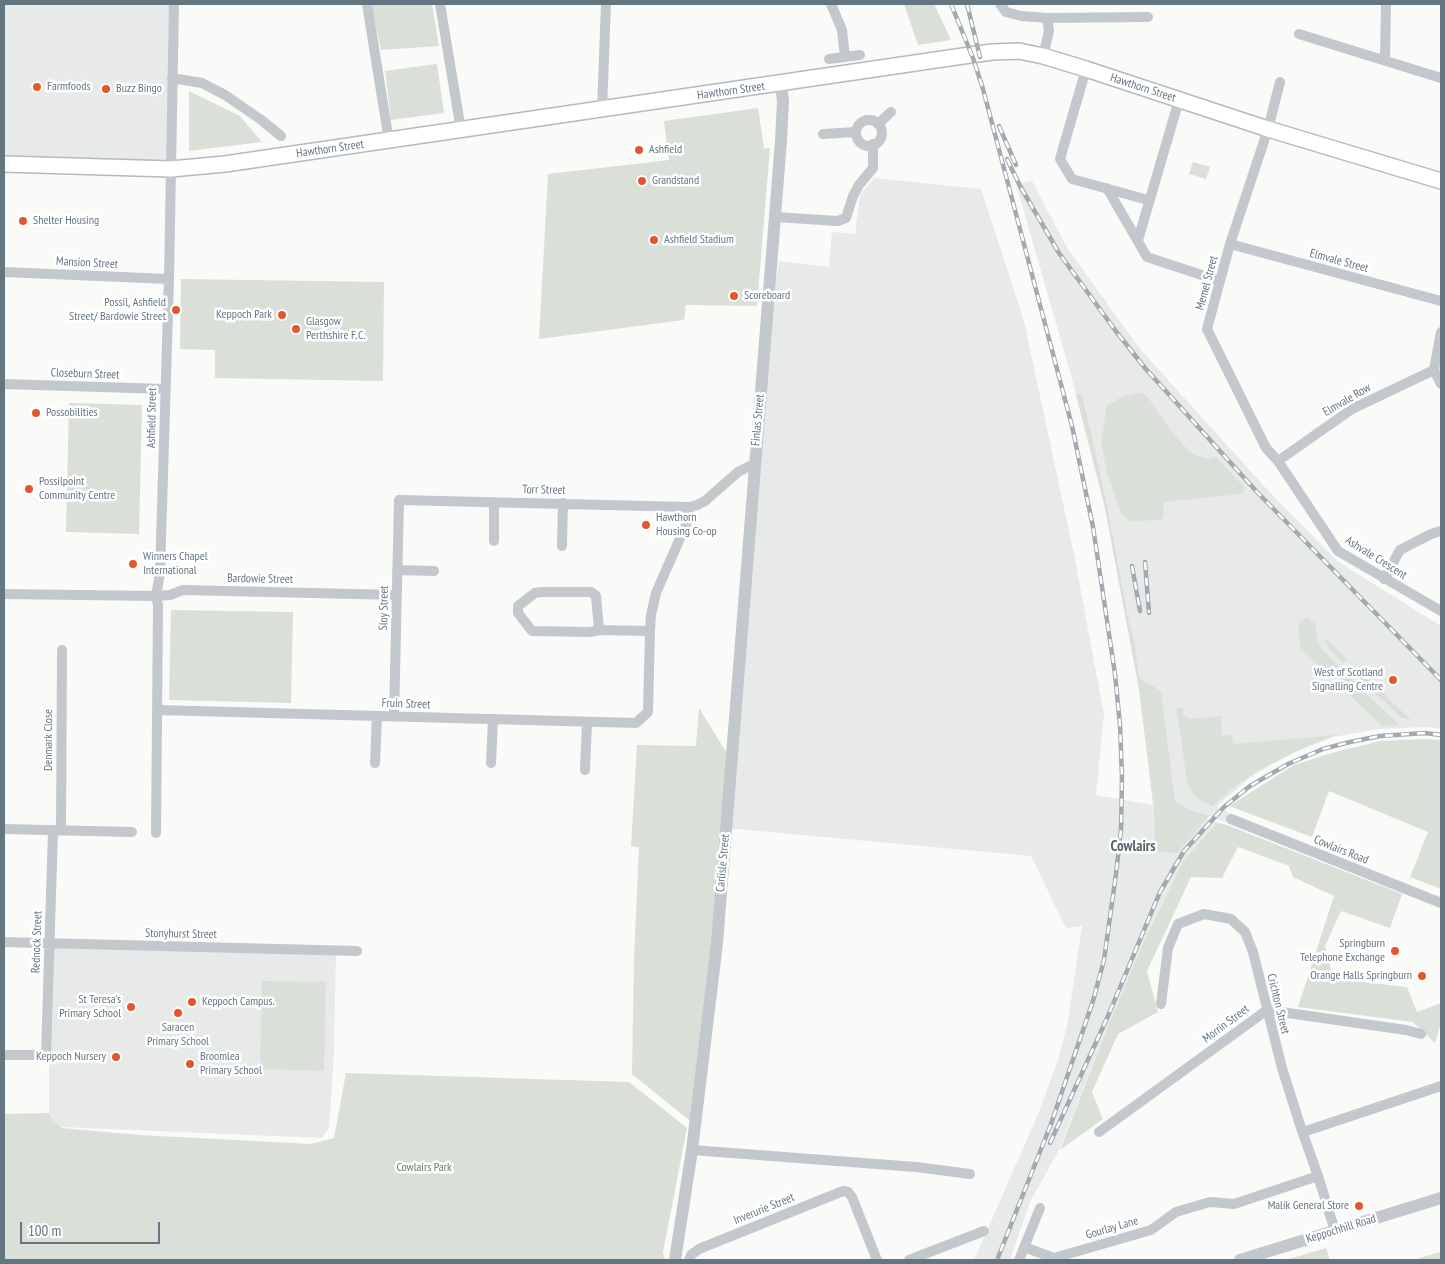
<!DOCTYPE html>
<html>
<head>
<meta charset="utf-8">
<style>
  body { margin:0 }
  #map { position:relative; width:1445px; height:1264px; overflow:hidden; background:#fafaf8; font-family:"PT Sans Narrow",sans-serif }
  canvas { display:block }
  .frame { position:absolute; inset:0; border:5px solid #657683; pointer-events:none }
  .scale { position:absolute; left:20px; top:1222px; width:140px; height:22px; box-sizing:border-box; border:2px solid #657683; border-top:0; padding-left:6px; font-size:15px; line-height:18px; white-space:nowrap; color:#657683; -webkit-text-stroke:4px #fff; paint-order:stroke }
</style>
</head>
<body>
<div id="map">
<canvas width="1445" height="1264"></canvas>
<div class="frame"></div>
<div class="scale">100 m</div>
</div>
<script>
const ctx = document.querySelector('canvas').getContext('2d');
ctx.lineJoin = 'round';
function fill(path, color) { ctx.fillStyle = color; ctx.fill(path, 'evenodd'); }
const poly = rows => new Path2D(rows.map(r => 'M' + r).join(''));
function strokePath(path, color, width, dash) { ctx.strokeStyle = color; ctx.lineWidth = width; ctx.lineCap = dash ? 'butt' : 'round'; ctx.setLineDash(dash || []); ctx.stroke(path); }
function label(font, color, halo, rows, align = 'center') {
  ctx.font = font + ' "PT Sans Narrow",sans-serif'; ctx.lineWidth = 5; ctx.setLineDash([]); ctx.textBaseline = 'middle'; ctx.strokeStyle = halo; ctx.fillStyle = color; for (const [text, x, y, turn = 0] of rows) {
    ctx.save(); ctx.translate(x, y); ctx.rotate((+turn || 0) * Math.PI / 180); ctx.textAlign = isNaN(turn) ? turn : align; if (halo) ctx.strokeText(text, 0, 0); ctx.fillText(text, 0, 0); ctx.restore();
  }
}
const built = poly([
  [4,4,170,4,171,169,4,164],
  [874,178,981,189,1024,321,1075,559,1104,715,1096,795,1153,805,1139,689,1105,508,1072,379,1016,184,1032,181,1068,249,1140,349,1264,486,1337,561,1441,626,1441,729,1425,727,1379,729,1333,737,1290,754,1252,776,1217,806,1236,817,1233,825,1210,816,1206,819,1227,825,1217,823,1183,861,1144,941,1108,1026,1059,1150,1030,1202,1010,1260,974,1260,1039,1112,1059,1057,1068,1021,1082,926,1066,928,1031,856,726,828,761,390,779,261,829,267,832,232,855,234,860,195],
  [49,943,336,951,334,1052,329,1128,322,1138,62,1127,53,1122,49,1113]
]);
const green = poly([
  [371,4,432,4,439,46,381,50],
  [904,4,934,4,951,40,918,45],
  [437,64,444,113,391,120,385,71],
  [189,91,240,116,262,142,189,151],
  [758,108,764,148,762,149,770,148,757,306,686,305,684,320,539,339,548,174,669,160,664,121],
  [1193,162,1210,167,1206,179,1189,174],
  [181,279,384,282,383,381,215,378,215,350,180,349],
  [1081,393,1092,436,1107,506,1129,623,1134,640,1139,678,1161,691,1175,801,1188,809,1209,816,1177,853,1155,851,1154,808,1139,689,1105,508,1076,394],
  [1137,393,1142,393,1149,399,1171,431,1183,445,1194,455,1208,459,1216,457,1245,488,1242,494,1163,502,1164,516,1161,520,1131,521,1126,519,1120,511,1107,472,1101,443,1107,405,1124,396],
  [69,403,142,405,139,534,66,532],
  [171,610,293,612,291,703,169,700],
  [1307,617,1316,625,1317,639,1320,647,1339,667,1330,677,1300,647,1298,625],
  [1324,637,1347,659,1343,663,1328,647],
  [1353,665,1411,720,1400,717,1349,668],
  [1345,673,1399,725,1382,726,1336,682],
  [699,708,731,760,695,1125,632,1074,634,958,639,847,631,846,637,745,696,746],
  [1183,708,1183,714,1189,719,1221,716,1222,736,1232,735,1233,744,1337,735,1312,744,1261,769,1241,782,1212,806,1197,798,1191,791,1187,783,1182,743,1176,709],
  [1423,739,1441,740,1441,889,1410,877,1428,832,1329,791,1312,837,1229,806,1294,765,1335,752,1381,741],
  [1217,823,1227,825,1402,894,1390,928,1341,911,1325,946,1333,979,1407,987,1417,1012,1441,1003,1441,1022,1435,1043,1413,1022,1298,1007,1334,896,1293,877,1289,866,1238,847,1222,878,1191,877,1147,971,1158,1012,1118,1034,1092,1092,1103,1119,1060,1150,1108,1026,1144,941,1183,861],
  [262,981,326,982,324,1071,260,1069],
  [346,1073,629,1082,687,1128,663,1252,665,1260,4,1260,4,1114,49,1113,53,1122,62,1127,61,1128,140,1135,310,1144,334,1138],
  [1326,1248,1330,1260,1286,1260],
  [1441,1252,1441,1260,1413,1260,1430,1255]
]);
const minor = poly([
  [367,4,389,141],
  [440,4,461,130],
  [831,4,842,30,845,57],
  [1000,4,1006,12,1021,16,1047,18,1148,17],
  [1299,34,1441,78],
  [1043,56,1049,31,1047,18],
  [829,59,860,55],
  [1385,60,1386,4],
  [1086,69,1060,159,1072,179,1148,200],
  [172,78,202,83,225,95,260,119,281,136],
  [1280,82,1268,129,1230,244,1207,329,1266,448,1278,461,1338,551,1441,611],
  [602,110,606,4],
  '856 133a13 13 0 1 1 26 0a13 13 0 1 1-26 0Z',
  [878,124,891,112],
  [823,134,856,132],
  [1107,188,1147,257,1220,281],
  [775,217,838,221,846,218,853,196,859,185,873,168,873,144],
  [1138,240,1179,100],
  [1230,244,1441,301],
  [4,272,169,279],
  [1434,370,1441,332],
  [1434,370,1441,384],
  [4,384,165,389],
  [1278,461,1352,409,1434,370],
  [494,541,494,502],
  [562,546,563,503],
  [397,570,434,571],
  [1384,579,1400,550,1431,534,1441,531],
  [4,594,156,596,170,595,183,590,397,595],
  [599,630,596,596,591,592,541,592,535,593,518,606,518,613,532,631,590,632,599,630,650,631],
  [158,710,636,723,648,712,650,631,651,615,656,593,688,520,689,507],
  [394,716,399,500,689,507,697,505,705,501,738,472,754,464],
  [375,763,377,716],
  [491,763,493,719],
  [585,770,587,722],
  [1231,819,1441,903],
  [4,829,132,832],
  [61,830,62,650],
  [156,833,158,605,156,596,160,573,169,279,174,4],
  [4,942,357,951],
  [1161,1004,1168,948,1178,924,1204,914,1231,919,1245,932,1253,952,1282,1068,1301,1128,1318,1176,1335,1231],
  [4,1055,46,1055,53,830],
  [1099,1132,1267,1010,1406,1030,1421,1034],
  [1303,1132,1441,1086],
  [692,1150,916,1167,970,1174],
  [1024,1247,1054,1258,1151,1230,1176,1212,1210,1202,1234,1204,1318,1176],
  [689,1260,691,1255,699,1249,843,1191,848,1192,852,1197,877,1260],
  [909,1260,984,1231],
  [1019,1260,1040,1208]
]);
const tertiary = poly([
  [675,1260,692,1150,717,943,781,141,783,101,781,83],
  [1240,1260,1441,1198]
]);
const secondary = poly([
  [4,164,171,169,225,164,963,56,992,52,1019,51,1043,56,1086,69,1268,129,1441,181]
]);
const rail = poly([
  [951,4,973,58,983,89,1072,426,1093,527,1115,674,1120,725,1122,777,1121,830,1116,874,1104,960,1093,1001,1051,1124,997,1260],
  [967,4,980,57],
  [999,126,1016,165],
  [1007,159,1020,186,1059,253,1115,330,1145,368,1257,492,1441,680],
  [1145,562,1149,613],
  [1132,566,1140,611],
  [1050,1143,1108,1016,1160,892,1184,851,1224,807,1250,786,1288,764,1323,749,1350,742,1380,736,1425,733,1441,735]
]);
const markers = [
  [37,87,5,"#e4572e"],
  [106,89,5,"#e4572e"],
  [639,150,5,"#e4572e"],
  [642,181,5,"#e4572e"],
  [23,221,5,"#e4572e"],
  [654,240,5,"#e4572e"],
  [734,296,5,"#e4572e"],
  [176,310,5,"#e4572e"],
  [282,315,5,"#e4572e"],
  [296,329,5,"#e4572e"],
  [36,413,5,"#e4572e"],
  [29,489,5,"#e4572e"],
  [646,525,5,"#e4572e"],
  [133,564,5,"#e4572e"],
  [1393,680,5,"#e4572e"],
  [1395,951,5,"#e4572e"],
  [1422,976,5,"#e4572e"],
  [192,1002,5,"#e4572e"],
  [131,1007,5,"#e4572e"],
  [178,1013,5,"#e4572e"],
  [116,1057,5,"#e4572e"],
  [190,1064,5,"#e4572e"],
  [1359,1206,5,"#e4572e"]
];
const poiNames = [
  ["Farmfoods",47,87],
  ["Buzz Bingo",116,89],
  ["Ashfield",649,150],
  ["Grandstand",652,181],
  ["Shelter Housing",33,221],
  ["Ashfield Stadium",664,240],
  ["Scoreboard",744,296],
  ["Possil, Ashfield",166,303,"right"],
  ["Street/ Bardowie Street",166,317,"right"],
  ["Keppoch Park",272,315,"right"],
  ["Glasgow",306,322],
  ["Perthshire F.C.",306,336],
  ["Possobilities",46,413],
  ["Possilpoint",39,482],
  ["Community Centre",39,496],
  ["Hawthorn",656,518],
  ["Housing Co-op",656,532],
  ["Winners Chapel",143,557],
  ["International",143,571],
  ["West of Scotland",1383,673,"right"],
  ["Signalling Centre",1383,687,"right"],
  ["Springburn",1385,944,"right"],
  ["Telephone Exchange",1385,958,"right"],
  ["Orange Halls Springburn",1412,976,"right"],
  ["St Teresa's",121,1000,"right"],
  ["Primary School",121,1014,"right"],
  ["Keppoch Campus.",202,1002],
  ["Saracen",178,1028,"center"],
  ["Primary School",178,1042,"center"],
  ["Keppoch Nursery",106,1057,"right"],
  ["Broomlea",200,1057],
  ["Primary School",200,1071],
  ["Malik General Store",1349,1206,"right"]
];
const streetNames = [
  ["Hawthorn Street",1143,88,18],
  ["Hawthorn Street",731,91,-8],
  ["Hawthorn Street",330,149,-8],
  ["Elmvale Street",1339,261,15],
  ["Mansion Street",87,263,3],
  ["Memel Street",1207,283,-75],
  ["Closeburn Street",85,374,2],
  ["Elmvale Row",1347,400,-30],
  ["Ashfield Street",152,418,-89],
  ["Finlas Street",758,420,-85],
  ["Torr Street",544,490,1],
  ["Ashvale Crescent",1376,558,32],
  ["Bardowie Street",260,579,1],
  ["Sloy Street",384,608,-89],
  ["Fruin Street",406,704,2],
  ["Denmark Close",49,740,-90],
  ["Cowlairs Road",1341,850,22],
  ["Carlisle Street",723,863,-85],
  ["Stonyhurst Street",181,934,1],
  ["Rednock Street",37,942,-88],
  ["Crichton Street",1278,1004,76],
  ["Morrin Street",1226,1024,-37],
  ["Inverurie Street",764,1209,-22],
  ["Gourlay Lane",1112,1228,-16],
  ["Keppochhill Road",1341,1229,-17]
];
const parkNames = [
  ["Cowlairs Park",424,1168]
];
const quarterNames = [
  ["Cowlairs",1133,847]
];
fill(built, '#e8e9e9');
fill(green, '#dadfd7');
strokePath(secondary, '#b3babf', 18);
strokePath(minor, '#c3c8cc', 10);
strokePath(tertiary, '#c3c8cc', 12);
strokePath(secondary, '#fff', 15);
strokePath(rail, '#a2aab0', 4.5);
strokePath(rail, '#fff', 2.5, [8]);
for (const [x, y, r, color] of markers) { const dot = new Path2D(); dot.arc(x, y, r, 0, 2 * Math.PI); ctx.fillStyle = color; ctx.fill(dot); strokePath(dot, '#fff', 2); }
label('12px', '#657683', '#fff', poiNames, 'left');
label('12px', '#657683', '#fff', streetNames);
label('12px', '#687a64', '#fff', parkNames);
label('bold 15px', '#57646e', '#fff', quarterNames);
</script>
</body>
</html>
